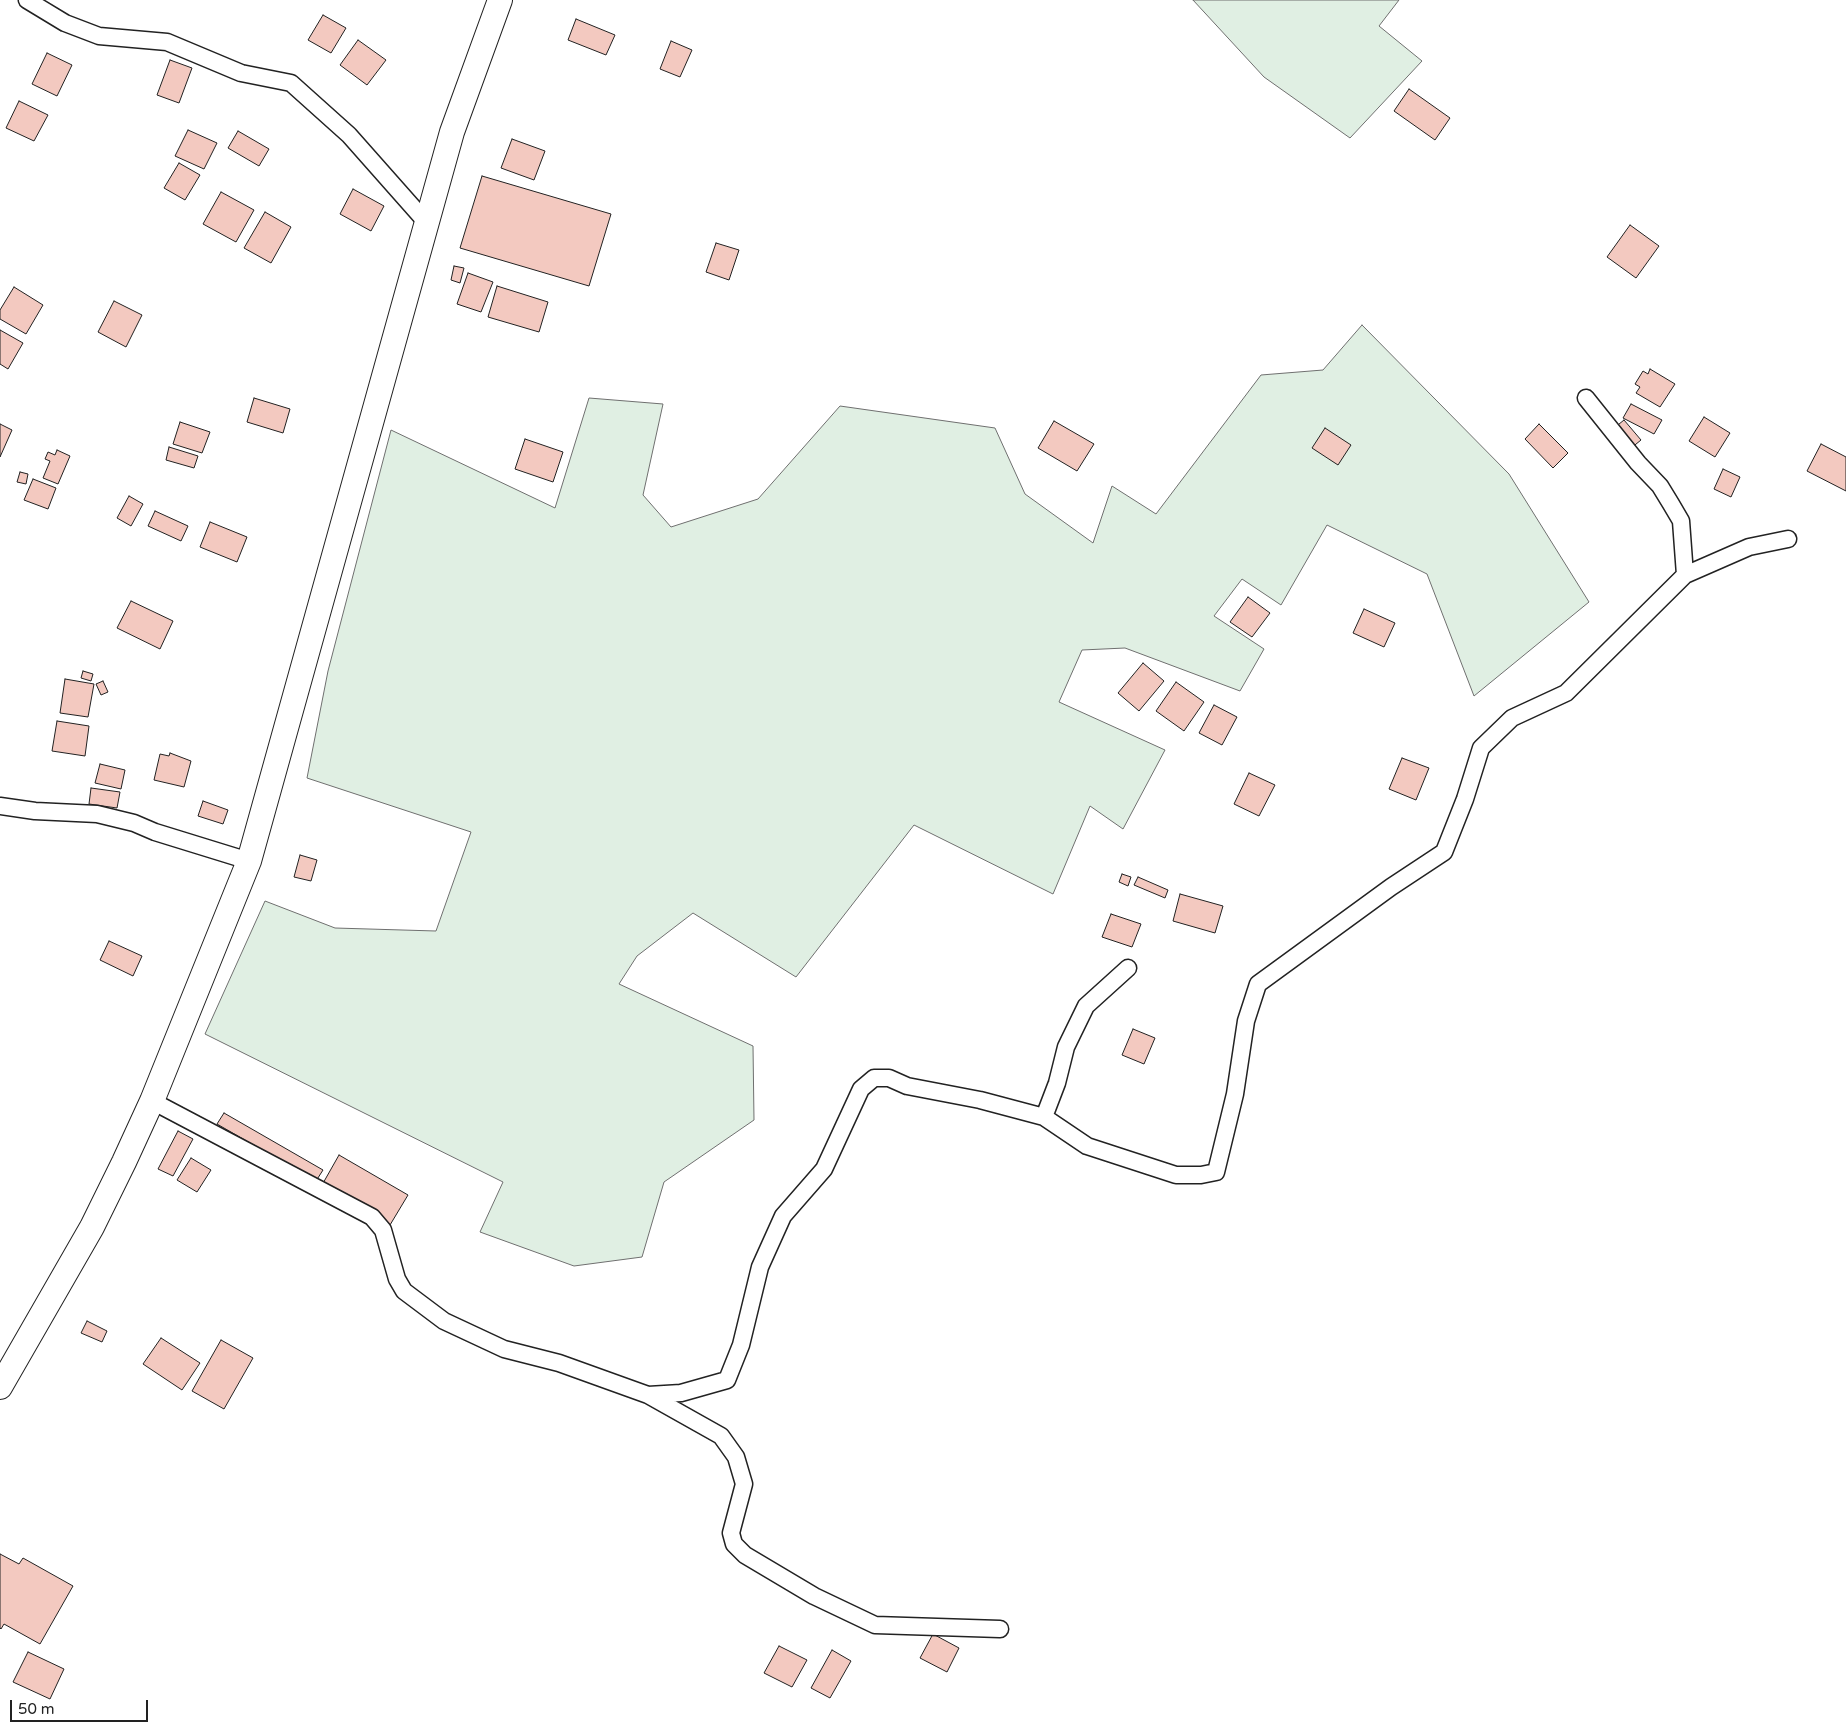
<!DOCTYPE html>
<html>
<head>
<meta charset="utf-8">
<style>
  body { margin:0 }
  #map { position:relative; width:1846px; height:1733px; overflow:hidden; background:#fff; font-family:"Varela Round",sans-serif }
  canvas { display:block }
  .scale { position:absolute; left:10px; top:1700px; width:138px; height:22px; box-sizing:border-box; border:2px solid #222; border-top:0; padding-left:6px; font-size:15px; line-height:18px; white-space:nowrap; color:#222; -webkit-text-stroke:4px #fff; paint-order:stroke }
</style>
</head>
<body>
<div id="map">
<canvas width="1846" height="1733"></canvas>
<div class="scale">50 m</div>
</div>
<script>
const ctx = document.querySelector('canvas').getContext('2d');
ctx.lineJoin = 'round';
function fill(path, color) { ctx.fillStyle = color; ctx.fill(path, 'evenodd'); }
const poly = rows => new Path2D(rows.map(r => 'M' + r).join(''));
function strokePath(path, color, width, dash) { ctx.strokeStyle = color; ctx.lineWidth = width; ctx.lineCap = dash ? 'butt' : 'round'; ctx.setLineDash(dash || []); ctx.stroke(path); }
const green = poly([
  [1193,0,1399,0,1379,26,1422,61,1350,138,1264,77,1193,0],
  [1362,325,1509,474,1589,602,1474,696,1427,574,1327,525,1281,605,1242,579,1214,616,1264,649,1240,691,1125,648,1082,650,1059,702,1165,750,1123,829,1090,806,1053,894,914,825,796,977,693,913,637,956,619,984,753,1046,754,1120,664,1182,642,1257,574,1266,480,1232,503,1182,205,1034,265,901,335,928,436,931,471,832,307,778,328,671,391,430,555,508,589,398,663,404,643,495,671,527,758,499,840,406,995,428,1025,494,1093,543,1112,486,1156,514,1261,375,1323,370,1362,325]
]);
const building = poly([
  [323,15,346,28,331,53,308,40,323,15],
  [576,19,615,35,606,55,568,40,576,19],
  [358,40,386,60,367,85,340,65,358,40],
  [671,41,692,50,680,77,660,69,671,41],
  [47,53,72,65,57,96,32,84,47,53],
  [170,60,192,68,179,103,157,95,170,60],
  [1409,89,1450,118,1435,140,1394,111,1409,89],
  [19,101,48,115,34,141,6,128,19,101],
  [188,130,217,143,204,169,175,156,188,130],
  [238,131,269,149,259,166,228,148,238,131],
  [512,139,545,151,534,180,501,168,512,139],
  [179,163,200,175,185,200,164,188,179,163],
  [482,176,611,214,589,286,460,248,482,176],
  [353,189,384,206,371,231,340,214,353,189],
  [221,192,254,210,236,242,203,224,221,192],
  [265,212,291,227,271,263,244,248,265,212],
  [1630,225,1659,246,1636,278,1607,257,1630,225],
  [716,243,739,250,729,280,706,272,716,243],
  [454,266,464,268,460,283,451,280,454,266],
  [468,273,493,282,481,312,457,304,468,273],
  [497,286,548,302,539,332,488,317,497,286],
  [14,287,43,305,26,334,0,319,0,310,14,287],
  [114,301,142,315,126,347,98,332,114,301],
  [0,330,23,343,8,369,0,364,0,330],
  [1650,369,1675,384,1660,407,1636,393,1640,387,1635,384,1643,371,1648,374,1650,369],
  [254,398,290,409,283,433,247,422,254,398],
  [1631,404,1662,420,1654,434,1623,418,1631,404],
  [1704,417,1730,433,1715,457,1689,441,1704,417],
  [1624,420,1641,440,1630,449,1613,429,1624,420],
  [1054,421,1094,444,1077,471,1038,448,1054,421],
  [180,422,210,432,202,453,173,444,180,422],
  [0,424,12,430,0,457,0,424],
  [1539,424,1568,453,1553,468,1525,439,1539,424],
  [1325,428,1351,445,1338,465,1312,448,1325,428],
  [525,439,563,452,553,482,515,469,525,439],
  [1821,444,1846,457,1846,491,1807,471,1821,444],
  [169,447,198,456,194,468,166,460,169,447],
  [57,450,70,456,58,484,43,478,50,461,45,459,48,452,55,455,57,450],
  [1723,469,1740,477,1731,497,1714,489,1723,469],
  [20,472,28,474,26,484,17,482,20,472],
  [33,479,56,488,48,509,24,500,33,479],
  [129,496,143,504,131,526,117,518,129,496],
  [155,511,188,526,181,541,148,526,155,511],
  [210,522,247,537,237,562,200,547,210,522],
  [1248,597,1270,613,1252,637,1230,622,1248,597],
  [131,601,173,621,160,649,117,628,131,601],
  [1364,609,1395,623,1384,647,1353,633,1364,609],
  [1143,663,1164,681,1139,711,1118,693,1143,663],
  [83,671,93,674,91,681,81,678,83,671],
  [65,679,94,684,88,717,60,713,65,679],
  [103,681,108,692,101,695,96,684,103,681],
  [1176,682,1204,702,1184,731,1156,711,1176,682],
  [1214,705,1237,717,1222,745,1199,733,1214,705],
  [57,721,89,726,85,756,52,751,57,721],
  [170,753,191,761,184,787,154,780,160,754,169,756,170,753],
  [1402,758,1429,768,1416,800,1389,789,1402,758],
  [100,764,125,770,121,789,95,783,100,764],
  [1249,773,1275,785,1259,816,1234,804,1249,773],
  [91,788,120,792,117,808,89,804,91,788],
  [203,801,228,810,223,824,198,816,203,801],
  [300,855,317,860,311,881,294,877,300,855],
  [1122,874,1131,877,1128,886,1119,882,1122,874],
  [1138,877,1168,890,1165,898,1134,885,1138,877],
  [1180,894,1223,906,1215,933,1173,921,1180,894],
  [1111,914,1141,924,1132,947,1102,937,1111,914],
  [109,941,142,956,133,976,100,960,109,941],
  [1133,1029,1155,1038,1144,1064,1122,1055,1133,1029],
  [224,1113,323,1170,316,1181,217,1124,224,1113],
  [178,1131,193,1139,173,1176,158,1169,178,1131],
  [339,1155,408,1195,390,1225,322,1185,339,1155],
  [191,1158,211,1170,197,1192,177,1180,191,1158],
  [87,1321,107,1331,102,1342,81,1333,87,1321],
  [161,1338,200,1363,182,1390,143,1364,161,1338],
  [221,1340,253,1358,224,1409,192,1391,221,1340],
  [0,1554,19,1564,23,1558,73,1586,40,1644,4,1624,1,1629,0,1628,0,1554],
  [933,1634,959,1648,947,1672,920,1658,933,1634],
  [779,1646,807,1660,792,1687,764,1673,779,1646],
  [832,1650,851,1661,830,1698,811,1688,832,1650],
  [28,1652,64,1669,50,1699,13,1682,28,1652]
]);
const minor = poly([
  [27,0,65,23,99,36,167,42,241,73,291,83,349,135,426,222],
  [1586,398,1638,463,1660,486,1671,504,1681,521,1685,575],
  [0,806,35,811,97,814,134,823,155,832,249,861],
  [152,1101,372,1217,383,1230,397,1279,404,1291,444,1321,504,1349,559,1363,648,1395,681,1393,727,1380,741,1345,760,1267,783,1216,824,1169,861,1089,874,1078,889,1078,907,1086,980,1100,1044,1117,1057,1083,1066,1047,1086,1006,1128,968],
  [1044,1117,1087,1146,1176,1175,1201,1175,1216,1172,1235,1094,1246,1021,1258,984,1391,887,1444,852,1465,799,1481,748,1512,718,1566,693,1685,575,1749,547,1788,539],
  [648,1395,721,1436,736,1457,744,1484,731,1533,734,1544,745,1555,814,1596,875,1625,1000,1629]
]);
const secondary = poly([
  [0,1387,92,1227,124,1162,152,1101,249,861,452,132,500,0]
]);
fill(green, '#e0efe3');
strokePath(green, '#6f6f6f', 1);
fill(building, '#f3c9c0');
strokePath(building, '#222', 1);
strokePath(minor, '#222', 19);
strokePath(secondary, '#222', 26);
strokePath(minor, '#fff', 16);
strokePath(secondary, '#fff', 24);
</script>
</body>
</html>
